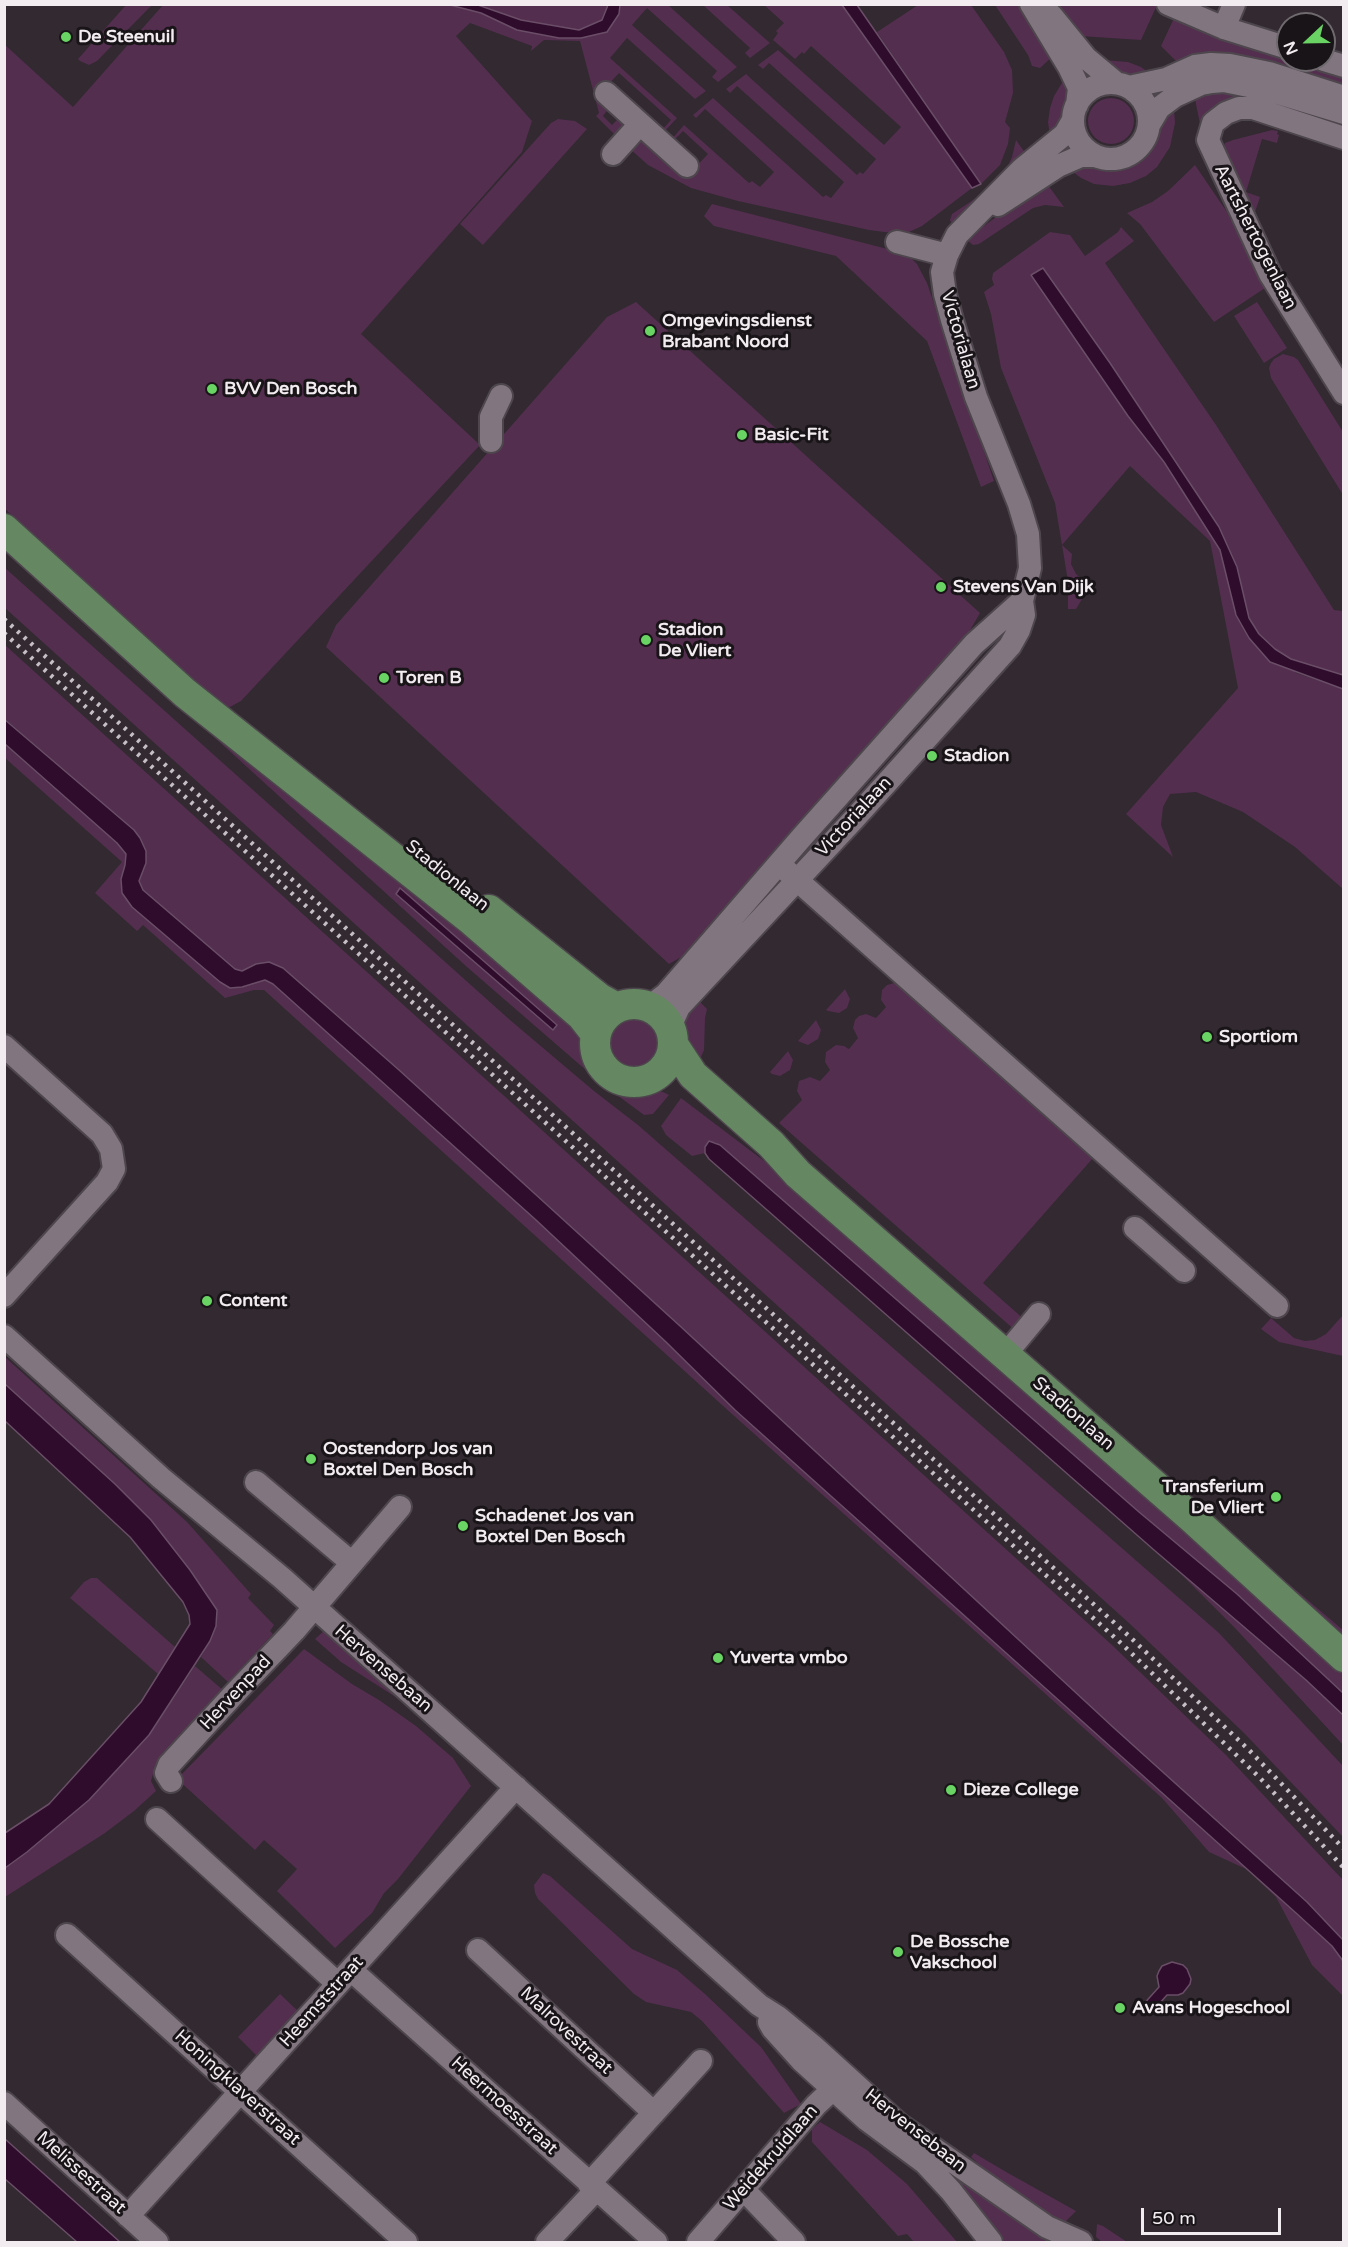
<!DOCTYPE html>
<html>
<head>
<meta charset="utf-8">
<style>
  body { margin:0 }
  #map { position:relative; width:1348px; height:2247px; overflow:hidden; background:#322931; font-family:"Varela Round",sans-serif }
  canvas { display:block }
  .frame { position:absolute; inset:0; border:6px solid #f2ecf1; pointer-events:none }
  .north { position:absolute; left:1276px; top:12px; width:60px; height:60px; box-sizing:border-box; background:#181417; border:2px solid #6f6a6e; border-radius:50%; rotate:248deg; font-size:16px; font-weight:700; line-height:24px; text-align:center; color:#f2ecf1 }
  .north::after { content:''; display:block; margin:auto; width:21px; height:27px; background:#69d464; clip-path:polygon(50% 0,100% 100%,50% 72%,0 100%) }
  .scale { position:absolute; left:1141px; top:2208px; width:140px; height:27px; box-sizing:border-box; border:3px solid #f2ecf1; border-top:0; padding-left:8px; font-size:18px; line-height:21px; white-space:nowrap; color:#f2ecf1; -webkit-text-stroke:4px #181417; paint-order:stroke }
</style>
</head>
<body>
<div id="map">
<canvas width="1348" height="2247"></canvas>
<div class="frame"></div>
<div class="north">N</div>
<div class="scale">50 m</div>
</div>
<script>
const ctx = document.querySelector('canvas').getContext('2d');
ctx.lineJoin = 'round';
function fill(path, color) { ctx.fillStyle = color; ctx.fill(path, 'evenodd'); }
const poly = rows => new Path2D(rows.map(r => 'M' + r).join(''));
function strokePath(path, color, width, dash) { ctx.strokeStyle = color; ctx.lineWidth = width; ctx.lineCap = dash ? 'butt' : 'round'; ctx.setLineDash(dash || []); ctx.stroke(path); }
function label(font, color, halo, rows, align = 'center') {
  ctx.font = font + ' "Varela Round",sans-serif'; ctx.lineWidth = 6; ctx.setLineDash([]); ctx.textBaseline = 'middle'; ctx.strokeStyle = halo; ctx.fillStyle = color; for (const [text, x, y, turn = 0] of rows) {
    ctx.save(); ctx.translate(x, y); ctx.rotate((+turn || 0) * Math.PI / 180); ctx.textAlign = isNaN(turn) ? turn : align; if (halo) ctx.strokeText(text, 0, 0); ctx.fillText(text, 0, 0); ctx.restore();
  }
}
const green = poly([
  [126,5,152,5,97,61,89,65,80,61,78,59],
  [163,5,450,5,481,13,517,30,559,38,581,38,619,14,620,5,668,5,737,67,718,82,712,77,717,71,647,8,632,25,706,91,695,99,627,38,610,58,677,118,663,133,661,131,671,120,619,73,597,97,609,108,603,116,612,125,620,117,628,125,617,137,596,116,599,113,580,41,544,40,531,51,532,46,470,23,456,36,532,121,522,152,361,334,480,445,241,701,230,707,220,703,5,509,4,44,73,107],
  [478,5,608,5,602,20,579,30,521,20],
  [703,5,727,5,770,43,750,58,745,53,750,48],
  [764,5,842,5,972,188,922,226,909,232,900,234,869,230,738,201,691,188,648,165,629,148,640,136,686,177,708,154,683,131,672,142,671,140,684,125,749,183,752,181,760,187,774,172,705,109,696,118,693,115,713,98,823,197,826,195,831,198,844,182,737,86,730,93,726,89,746,74,857,175,860,172,863,174,876,159,769,63,763,69,758,65,778,50,884,145,901,127,811,46,804,54,802,52,795,59,773,40,778,33,776,31,784,23],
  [918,5,971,5,1004,52,1012,70,1013,93,1005,122,1010,128,1008,144,1000,165,981,184,877,32],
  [995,5,1019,5,1053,56,1040,68,1032,66,1028,55],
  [1056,5,1157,5,1141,40,1080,36],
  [1175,16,1239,44,1343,77,1343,91,1180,65,1161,46],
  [1103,60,1128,62,1141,67,1155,77,1133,79,1124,75],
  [1065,78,1068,96,1062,120,1050,136,1048,122,1050,108,1054,96],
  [1203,90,1255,92,1203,126,1200,124,1194,94],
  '1088 121a23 23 0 1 1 46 0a23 23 0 1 1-46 0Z',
  [1174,109,1175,123,1170,147,1157,167,1146,176,1130,183,1113,186,1094,184,1081,178,1069,169,1086,164,1111,169,1125,166,1140,160,1150,152,1162,122],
  [558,119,575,121,587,129,483,245,460,224,551,123],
  [1272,130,1278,131,1277,134,1279,135,1277,143,1262,139,1246,192,1260,197,1255,212,1224,146,1225,143,1233,140],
  [1016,140,1028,157,952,225,950,220,952,214,991,188,1006,170,1012,157],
  [1195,165,1227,212,1265,288,1214,322,1140,224,1127,213,1152,202,1168,191],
  [1045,181,1064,207,1045,205,1033,208,979,244,973,245,968,241,977,231],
  [712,204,907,254,917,264,927,283,994,481,981,487,927,341,836,256,714,226,704,216],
  [1121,227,1134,241,1105,263,1216,425,1334,610,1343,611,1343,675,1291,659,1275,649,1296,673,1343,689,1343,889,1295,847,1243,812,1196,792,1170,794,1163,807,1161,825,1173,857,1126,814,1238,688,1210,541,1130,466,1062,545,1072,554,1071,564,1076,574,1085,582,1079,591,1082,599,1076,609,1068,609,1068,581,1055,503,1001,368,991,314,984,292,994,285,992,279,993,273,1050,232,1070,235,1085,256,1118,232],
  [636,302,980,613,969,632,690,952,669,964,326,647,336,625,607,317],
  [1257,302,1287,348,1264,363,1234,316],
  [1283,354,1294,357,1298,360,1343,432,1343,495,1271,378,1269,368,1271,363,1274,359],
  [5,547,303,799,584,1032,584,1047,587,1060,597,1078,613,1090,627,1093,654,1091,663,1092,669,1095,653,1114,644,1115,602,1084,467,967],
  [401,889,553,1030,397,894],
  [4,567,510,1020,594,1091,638,1125,1219,1633,1343,1766,1343,1837,1245,1734,1130,1624,5,608],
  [5,645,1112,1645,1226,1755,1343,1880,1343,1940,1307,1902,1114,1728,680,1326,399,1070,283,968,256,964,242,971,235,970,143,890,139,882,146,863,146,851,140,838,134,830,5,719],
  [4,744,117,843,126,854,125,865,121,880,122,893,242,987,265,980,273,984,536,1220,666,1342,735,1410,1332,1946,1343,1961,1343,1996,1312,1965,1276,1897,1246,1869,1209,1852,1162,1798,732,1414,264,990,254,990,225,998,143,925,137,931,95,893,122,862,5,758],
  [894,983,902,985,1093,1158,983,1283,1026,1321,1017,1332,779,1123,802,1100,797,1091,799,1081,810,1077,820,1081,830,1070,825,1062,826,1052,836,1045,844,1046,849,1049,858,1038,853,1028,855,1020,859,1016,866,1014,876,1018,886,1007,881,1000,882,990,887,985],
  [845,989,850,999,847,1008,839,1013,828,1011,826,1010],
  [697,999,707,1009,705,1018,704,1050,701,1057,693,1066,683,1047,681,1025],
  '607 1043a27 27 0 1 1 54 0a27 27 0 1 1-54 0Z',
  [816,1020,821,1030,818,1039,808,1045,800,1042,798,1041],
  [788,1051,793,1060,790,1070,780,1076,772,1074,770,1072],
  [681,1098,801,1189,1343,1669,1343,1693,1237,1594,1139,1512,720,1145,715,1142,705,1147,705,1153,692,1156,666,1135,661,1126],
  [1343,1315,1343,1356,1279,1342,1261,1329,1271,1318,1294,1338,1305,1341,1315,1340,1326,1334],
  [5,1357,187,1522,251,1594,248,1598,274,1625,270,1631,273,1634,228,1682,201,1657,210,1641,216,1626,217,1610,190,1570,151,1520,115,1484,5,1384],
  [1243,1545,1343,1630,1343,1643],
  [1174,1567,1306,1680,1343,1715,1343,1745,1235,1628],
  [91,1578,97,1578,175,1647,158,1674,70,1598,84,1582],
  [325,1630,441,1734,405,1703,341,1662,315,1639],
  [304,1649,352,1684,379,1700,416,1726,453,1758,471,1786,398,1879,384,1893,372,1913,335,1948,277,1891,297,1869,264,1840,255,1850,177,1779],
  [195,1666,224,1691,153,1774,151,1781,156,1791,134,1811,105,1833,5,1897,5,1868,27,1852,89,1800,149,1735],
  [543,1873,550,1876,632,1949,677,1970,705,1994,761,2047,801,2104,784,2113,702,2021,691,2012,646,2002,634,1994,538,1899,535,1893,534,1885],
  [280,1994,299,2012,257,2056,238,2037],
  [820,2122,867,2150,907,2184,957,2242,914,2242,907,2234,898,2236,812,2142,812,2129],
  [922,2145,1054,2242,1005,2242,979,2208,949,2178],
  [974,2153,1008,2173,1076,2211,1065,2222,1056,2223,1016,2198,971,2157],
  [1097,2224,1103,2226,1127,2242,1102,2242,1096,2237]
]);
const water = poly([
  [450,5,478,5,521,20,579,30,602,20,608,5,620,5,619,14,607,32,581,38,559,38,517,30,481,13,450,5],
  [842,5,857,5,981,184,972,188,842,5],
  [1043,268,1110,363,1219,527,1237,567,1249,618,1259,634,1275,649,1291,659,1343,675,1343,689,1270,662,1249,638,1236,615,1220,550,1164,462,1128,416,1031,275,1043,268],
  [4,719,134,830,140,838,146,851,146,863,139,881,143,890,235,969,242,971,256,964,269,962,283,968,399,1070,680,1326,1114,1728,1307,1902,1343,1940,1343,1961,1332,1946,1296,1913,735,1410,666,1342,536,1220,273,984,265,980,242,987,230,988,220,982,132,907,122,893,121,879,125,865,126,854,117,843,5,744,4,719],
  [400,888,557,1025,553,1030,396,894,400,888],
  [709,1141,720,1145,1139,1512,1237,1594,1343,1693,1343,1715,1306,1680,1154,1550,709,1159,705,1153,705,1147,709,1141],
  [5,1384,115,1484,151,1520,190,1570,217,1610,216,1626,210,1641,149,1735,89,1800,27,1852,5,1868,5,1833,49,1804,141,1702,190,1624,189,1615,183,1602,130,1537,5,1421,5,1384],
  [1172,1962,1183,1965,1187,1969,1191,1979,1190,1984,1183,1993,1178,1995,1167,1995,1149,2015,1141,2007,1159,1987,1157,1976,1159,1971,1162,1966,1172,1962],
  [5,2139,120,2242,77,2242,5,2179,5,2139]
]);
const minor = poly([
  [1031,4,1069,67,1079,88,1077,105],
  [1168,4,1224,28,1288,48],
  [1051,15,1086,58,1116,83],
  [1224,28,1234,4],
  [1324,60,1344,66],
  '1073 121a38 38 0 1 1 76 0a38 38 0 1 1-76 0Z',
  [1129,87,1166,79,1195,66,1211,64,1230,65,1269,73,1344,97],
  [606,93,687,166],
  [1149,125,1159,108,1175,96,1201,84,1212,82,1224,81,1268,90,1344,113],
  [1344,138,1253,108,1239,108,1226,113,1213,123,1208,140,1270,274,1344,393],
  [613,154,640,124],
  [998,205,1058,166,1081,156,1094,156],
  [897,242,947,255],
  [491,441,491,417,501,396],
  [779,864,1277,1306],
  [649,1007,666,994,802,837,974,644,1022,601],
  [670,1027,679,1007,854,819,1010,646,1019,630,1024,615,1022,601,1030,568,1028,534,1019,504,976,397,952,320,945,294,942,272,947,255,957,235,1022,169,1065,134,1073,120],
  [4,1046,102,1134,111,1149,114,1169,107,1182,4,1296],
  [1135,1228,1184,1271],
  [4,1336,161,1478,282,1578,759,2005,778,2017,813,2046,900,2125,1047,2227,1081,2242],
  [1005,1355,1039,1314],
  [256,1482,352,1563],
  [171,1781,166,1773,169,1765,235,1693,294,1631,400,1507],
  [157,1819,338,1984],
  [67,1935,406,2242],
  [478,1950,654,2113],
  [351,1970,656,2242],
  [769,2022,773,2029,801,2060,867,2120,925,2163,951,2191,991,2242],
  [4,2103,157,2242],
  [589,2184,701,2061],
  [744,2190,794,2242],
  [128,2216,516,1787],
  [547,2242,596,2190],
  [698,2242,816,2105,833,2089,845,2082]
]);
const major = poly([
  [4,529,185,693,470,919,582,1016,596,1034],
  [489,910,599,998,617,1008],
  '595 1043a39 39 0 1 1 78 0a39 39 0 1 1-78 0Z',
  [674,1046,693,1075,771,1144,798,1174,1192,1518,1344,1657]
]);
const rail = poly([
  [4,619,1130,1637,1249,1750,1344,1849],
  [4,633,1123,1645,1260,1778,1344,1868]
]);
const markers = [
  [66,37,6,"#69d464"],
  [650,331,6,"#69d464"],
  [212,389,6,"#69d464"],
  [742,435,6,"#69d464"],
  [941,587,6,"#69d464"],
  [646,640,6,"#69d464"],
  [384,678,6,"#69d464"],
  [932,756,6,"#69d464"],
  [1207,1037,6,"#69d464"],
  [207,1301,6,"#69d464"],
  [311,1459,6,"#69d464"],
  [1276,1497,6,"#69d464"],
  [463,1526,6,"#69d464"],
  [718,1658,6,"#69d464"],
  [951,1790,6,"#69d464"],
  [898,1952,6,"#69d464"],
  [1120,2008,6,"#69d464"]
];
const poiNames = [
  ["De Steenuil",78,37],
  ["Omgevingsdienst",662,321],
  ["Brabant Noord",662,342],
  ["BVV Den Bosch",224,389],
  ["Basic-Fit",754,435],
  ["Stevens Van Dijk",953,587],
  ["Stadion",658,630],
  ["De Vliert",658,651],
  ["Toren B",396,678],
  ["Stadion",944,756],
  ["Sportiom",1219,1037],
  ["Content",219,1301],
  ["Oostendorp Jos van",323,1449],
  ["Boxtel Den Bosch",323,1470],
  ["Transferium",1264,1487,"right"],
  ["De Vliert",1264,1508,"right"],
  ["Schadenet Jos van",475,1516],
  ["Boxtel Den Bosch",475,1537],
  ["Yuverta vmbo",730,1658],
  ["Dieze College",963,1790],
  ["De Bossche",910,1942],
  ["Vakschool",910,1963],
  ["Avans Hogeschool",1132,2008]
];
const streetNames = [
  ["Aartshertogenlaan",1255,237,63],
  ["Victorialaan",960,340,74],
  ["Victorialaan",854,817,-47],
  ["Stadionlaan",447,876,39],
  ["Stadionlaan",1073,1414,41],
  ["Hervensebaan",383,1669,41],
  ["Hervenpad",236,1693,-47],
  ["Heemststraat",322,2002,-48],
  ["Malrovestraat",566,2031,43],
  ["Honingklaverstraat",237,2088,42],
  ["Heermoesstraat",504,2106,42],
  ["Hervensebaan",915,2131,38],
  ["Weidekruidlaan",771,2158,-49],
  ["Melissestraat",81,2173,42]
];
fill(green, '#532e4f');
fill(water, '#2f0b2c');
strokePath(water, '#6a4e67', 1.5);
strokePath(minor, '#4e464d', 26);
strokePath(major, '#4e464d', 33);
strokePath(minor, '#81767f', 22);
strokePath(major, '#658762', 30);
strokePath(rail, '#c6bfc5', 4.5, [3, 6]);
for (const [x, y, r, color] of markers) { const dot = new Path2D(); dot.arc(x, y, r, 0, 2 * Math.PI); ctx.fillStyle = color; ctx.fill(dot); strokePath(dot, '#181417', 2); }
label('bold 18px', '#f2ecf1', '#181417', poiNames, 'left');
label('18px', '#f2ecf1', '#181417', streetNames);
</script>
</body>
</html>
